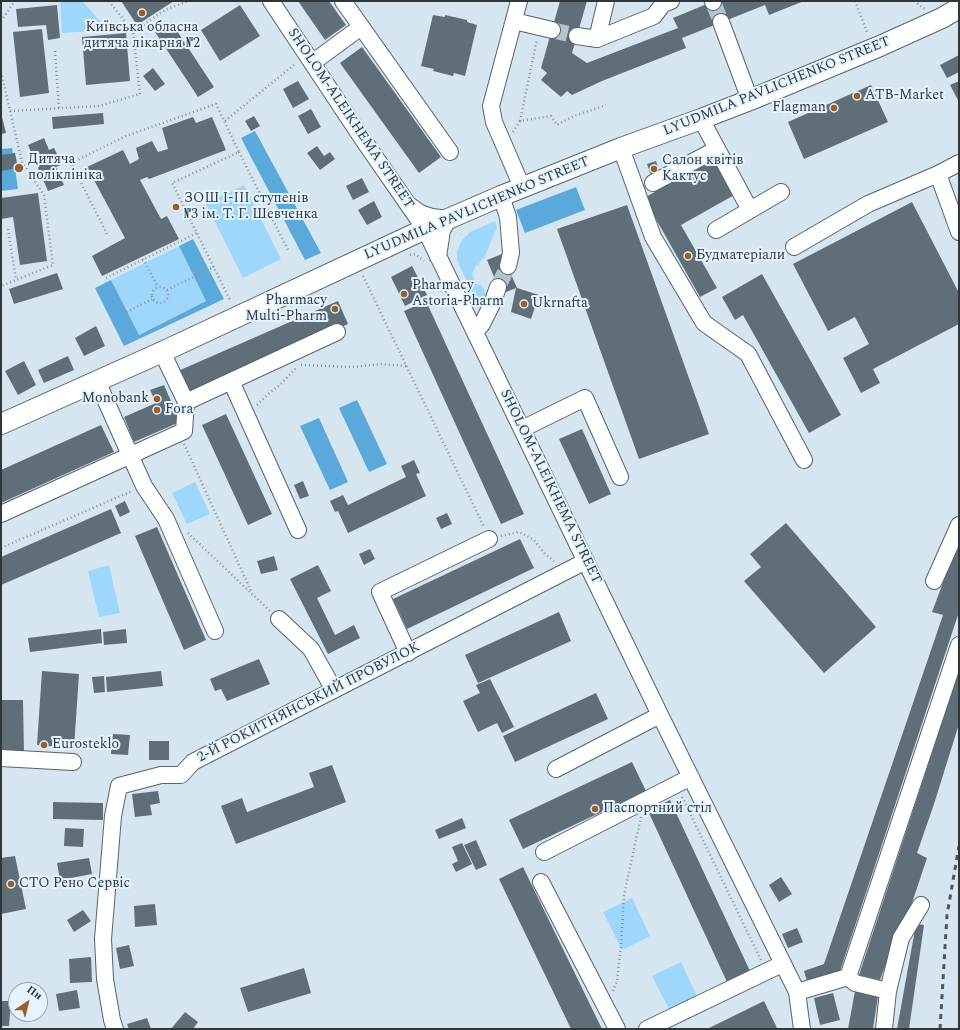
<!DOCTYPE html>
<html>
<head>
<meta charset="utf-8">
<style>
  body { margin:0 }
  #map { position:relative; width:960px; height:1030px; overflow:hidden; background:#d6e6f1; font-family:Spectral,serif }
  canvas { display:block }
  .frame { position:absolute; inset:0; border:2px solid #30373b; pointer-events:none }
  .north { position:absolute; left:8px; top:982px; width:40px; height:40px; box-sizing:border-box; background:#e3f3ff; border:1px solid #9ba8b1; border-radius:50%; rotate:35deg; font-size:11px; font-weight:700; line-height:16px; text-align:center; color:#30373b }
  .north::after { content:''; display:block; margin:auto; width:14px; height:18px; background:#9d5d26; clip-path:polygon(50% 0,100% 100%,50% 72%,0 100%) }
</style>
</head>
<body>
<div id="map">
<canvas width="960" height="1030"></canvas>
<div class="frame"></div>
<div class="north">Пн</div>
</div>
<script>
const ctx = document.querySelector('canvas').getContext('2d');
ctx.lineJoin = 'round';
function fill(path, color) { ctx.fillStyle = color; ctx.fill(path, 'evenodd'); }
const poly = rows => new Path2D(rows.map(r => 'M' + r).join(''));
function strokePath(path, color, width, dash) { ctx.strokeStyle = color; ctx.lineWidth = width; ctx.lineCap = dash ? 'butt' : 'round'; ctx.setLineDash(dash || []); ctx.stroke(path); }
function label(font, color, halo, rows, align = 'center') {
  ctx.font = font + ' Spectral,serif'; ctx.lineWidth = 4; ctx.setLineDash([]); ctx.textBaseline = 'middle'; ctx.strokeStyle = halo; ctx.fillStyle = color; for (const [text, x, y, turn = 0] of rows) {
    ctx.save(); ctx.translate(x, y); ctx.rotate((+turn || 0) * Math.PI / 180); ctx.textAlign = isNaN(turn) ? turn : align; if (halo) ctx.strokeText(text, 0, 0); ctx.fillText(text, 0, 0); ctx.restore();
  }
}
const green = poly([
  [60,1,82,1,108,30,62,33],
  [244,185,281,259,243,278,206,204],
  [495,221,497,227,484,259,482,258,478,266,476,265,472,274,478,286,481,284,488,298,481,312,457,260,457,252,462,240,470,232],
  [179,246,206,301,138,335,111,280],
  [195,482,210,514,187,524,172,493],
  [109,565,120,613,99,617,88,571],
  [632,898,650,936,622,950,603,912],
  [681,962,699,1000,671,1013,652,976]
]);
const forest = poly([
  [255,131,321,253,305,260,241,138],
  [12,148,18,189,1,191,1,149],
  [576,187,585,210,525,233,516,210],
  [193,239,224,299,124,346,95,288,111,280,139,335,206,301,179,246],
  [357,400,387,464,369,472,339,408],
  [319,418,348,482,330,490,300,426]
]);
const building = poly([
  [121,1,174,1,137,25],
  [298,1,329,1,346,25,325,40],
  [560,1,587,1,572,53,587,63,678,28,673,18,714,1,804,1,769,15,765,5,682,38,686,48,602,81,572,95,567,91,561,97,541,80,547,73,541,68],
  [57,5,60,38,48,40,46,25,18,27,16,9],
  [240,5,260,36,220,61,201,30],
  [433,15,445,17,445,15,467,20,467,22,477,25,465,76,454,73,453,76,433,71,434,69,421,66],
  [171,22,214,87,198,97,155,32],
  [42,29,49,93,20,97,13,32],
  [126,33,130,81,86,85,82,37],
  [362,47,441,157,419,173,340,63],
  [959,55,959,72,947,78,940,65],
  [153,68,165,84,155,91,143,76],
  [298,81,309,99,293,108,283,89],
  [959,81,959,102,950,85],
  [871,85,888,122,804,159,788,122],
  [311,109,321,127,308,134,298,116],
  [103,113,104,124,53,129,52,117],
  [254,116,260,126,251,131,245,121],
  [1,117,2,117,6,133,1,134],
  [193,117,196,123,212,117,226,150,149,179,147,177,140,180,161,219,167,216,179,239,102,276,92,256,125,238,87,167,123,150,130,164,139,159,136,148,152,141,158,152,168,149,162,128],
  [44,138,49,150,54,148,62,164,56,167,64,185,48,191,28,145],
  [317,146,324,156,330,152,335,159,320,170,307,153],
  [15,153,18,168,1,171,1,155],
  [715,158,736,194,681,225,717,288,700,297,644,198],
  [656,161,660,174,652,178,647,164],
  [362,178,369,192,353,200,346,186],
  [38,193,47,261,20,265,13,217,1,219,1,198],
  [374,201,382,217,367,225,358,210],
  [912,202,959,293,959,324,873,369,880,383,861,393,843,358,869,344,855,317,828,331,793,264],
  [627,205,709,434,639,459,557,229],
  [502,254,517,288,539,295,531,319,511,312,516,288,501,294,487,260],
  [412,266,427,295,405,306,391,277],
  [57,273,63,289,14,304,9,289],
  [762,274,841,415,809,433,743,315,735,320,722,297],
  [338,301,348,324,188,393,178,371],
  [426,301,524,514,501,524,404,311],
  [96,326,105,346,84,356,75,338],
  [68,356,74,370,44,383,38,370],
  [24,361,36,385,18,395,5,371],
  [164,385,180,422,134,442,124,417,156,403,150,390],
  [226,414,272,514,248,525,202,425],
  [101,425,114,452,1,503,1,470],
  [582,429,611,494,589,504,559,439],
  [414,460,420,473,416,474,426,496,348,533,338,511,335,512,330,501,343,495,348,505,406,477,401,466],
  [303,481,309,496,300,499,294,485],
  [125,501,130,512,120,517,115,506],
  [111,509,121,533,1,585,1,557],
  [447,513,452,524,441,529,436,518],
  [786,523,876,627,824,673,744,581,761,567,750,554],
  [157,527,206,640,184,650,135,536],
  [520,539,534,568,407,629,393,599],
  [959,540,959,612,839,974,807,981,804,971,824,964,943,615,932,612],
  [370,549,375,559,364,565,359,554],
  [274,556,278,570,261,574,257,561],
  [318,565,331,591,317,598,335,635,354,625,360,638,328,654,290,579],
  [559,612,571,641,478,683,465,655],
  [101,629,102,643,30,652,28,638],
  [126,629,127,643,104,645,103,632],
  [259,659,270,684,227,701,221,689,215,691,210,679],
  [42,671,79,674,74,748,37,745],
  [161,671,163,686,107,692,106,677],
  [959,671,959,724,934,804,917,853,927,858,907,918,898,930,880,980,859,975],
  [104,676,105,692,94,693,92,677],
  [490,679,514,727,502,733,497,723,478,732,463,701,480,693,476,685],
  [596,693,608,719,515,762,503,736],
  [1,700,23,700,24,754,1,754],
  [113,734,130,735,128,755,111,754],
  [149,741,169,741,169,760,149,760],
  [632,762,646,791,523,849,509,820],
  [332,765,346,802,236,844,221,806,242,798,247,812,314,787,309,773],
  [158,791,160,803,150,805,152,815,135,817,132,794],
  [670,800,750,971,727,982,648,811],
  [53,802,103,803,103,820,53,819],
  [462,818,466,828,439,839,435,830],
  [65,828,84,829,83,847,64,846],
  [476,840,487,865,476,870,464,845],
  [462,843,472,864,456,872,452,864,458,861,452,847],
  [15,856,26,909,1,914,1,858],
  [89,858,92,874,60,880,57,863],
  [523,867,602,1029,571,1029,499,879],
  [781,877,792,894,779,902,769,885],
  [155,904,157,925,135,927,134,906],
  [83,910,91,921,74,932,67,920],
  [916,924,924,925,909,1029,897,1029],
  [797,928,803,942,788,948,782,934],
  [129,945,134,966,120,969,116,948],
  [91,957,92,982,70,983,69,959],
  [304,968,311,993,248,1012,240,988],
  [77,990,80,1008,59,1011,56,994],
  [855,991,878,996,873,1029,848,1029],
  [833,993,840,1020,820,1025,814,998],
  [1,1001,11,1001,9,1026,1,1026],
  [764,1001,777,1028,774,1029,707,1029],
  [185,1012,198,1022,193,1029,171,1029],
  [147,1018,151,1029,129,1029,127,1024]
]);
const minorTunnel = poly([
  [713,2,721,22],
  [552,30,577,36],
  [498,287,508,266]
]);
const path = poly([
  [109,1,133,32,165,10,188,1],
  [855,1,867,32],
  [914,1,925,9],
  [1,21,15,1],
  [55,51,59,108],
  [1,72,22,162,44,195,53,265,1,286],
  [10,111,99,106,140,94,133,32],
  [225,121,295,64],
  [520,121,537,39],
  [513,132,520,121,551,116,557,125,574,116,606,105],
  [239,152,289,252],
  [8,229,16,280],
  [107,234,71,163,126,136,216,104,239,152,172,183,230,300],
  [410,255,415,254,424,261],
  [143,259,158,287],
  [363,276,484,527],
  [106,278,197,233],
  '152 295a8 8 0 1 1 16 0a8 8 0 1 1-16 0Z',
  [167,290,214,267],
  [123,314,152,299],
  [301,365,352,367,381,364,406,366],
  [257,405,267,395,281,384,297,367],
  [184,444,252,593],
  [188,533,270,611],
  [501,536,519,532,534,540,545,554,554,561],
  [1,548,132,491],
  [682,797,761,960],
  [613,991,617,981,621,946,624,895,641,817]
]);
const minor = poly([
  [271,1,364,141,425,229,660,715,797,992,802,1029],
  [343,1,450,152],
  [519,1,491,106,494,122,522,187],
  [713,1,713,2],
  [514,21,552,30],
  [721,22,750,100],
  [577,36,597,39,654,16,663,4,671,1],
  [597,39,606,1],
  [312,63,361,27],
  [701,119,750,210],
  [621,148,653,237,704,323,748,354,804,460],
  [938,174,959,232],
  [653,183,717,149],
  [501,196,508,217,511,253,508,266],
  [409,205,420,213,432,217,449,219,442,230,438,257],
  [716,230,781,192],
  [794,247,868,204,938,174,959,163],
  [475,332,482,324,492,304,498,287],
  [97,381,144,486,166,519,215,631],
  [231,381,298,530],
  [186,402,337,332],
  [522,429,585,398,620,477],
  [1,514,184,431,186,402,162,352],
  [934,581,959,525],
  [279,619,311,649,334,690],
  [408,653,380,592,489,539],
  [1,758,73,762],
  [556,769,660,715],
  [544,852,691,777],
  [541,882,617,1029],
  [848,977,855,983,888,991,884,1029],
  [888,991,901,938,921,905],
  [797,992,848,977,959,645],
  [115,1029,112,1020,105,979,103,939,113,816,119,786,161,775,181,775,193,762,586,561],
  [647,1029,782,964]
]);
const major = poly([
  [1,424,162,352,425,229,501,196,621,148,701,119,750,100,880,46,942,18,959,8]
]);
const rail = poly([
  [940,1029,947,915,959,846]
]);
const markers = [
  [142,13,4,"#9d5d26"],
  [857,96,4,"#9d5d26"],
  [834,108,4,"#9d5d26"],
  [19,168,5,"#9d5d26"],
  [654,169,4,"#9d5d26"],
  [176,207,4,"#9d5d26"],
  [688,256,4,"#9d5d26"],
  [404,294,4,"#9d5d26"],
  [524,304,4,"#9d5d26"],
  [335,309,4,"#9d5d26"],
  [157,399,4,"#9d5d26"],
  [157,410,4,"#9d5d26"],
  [44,745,4,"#9d5d26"],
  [595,809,4,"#9d5d26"],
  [11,884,4,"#9d5d26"]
];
const poiNames = [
  ["Київська обласна",142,28,"center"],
  ["дитяча лікарня №2",142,44,"center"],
  ["ATB-Market",865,96],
  ["Flagman",826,108,"right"],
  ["Дитяча",28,160],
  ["поліклініка",28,176],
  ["Салон квітів",662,161],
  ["Кактус",662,177],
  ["ЗОШ І-ІІІ ступенів",184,199],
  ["№3 ім. Т. Г. Шевченка",184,215],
  ["Будматеріали",696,256],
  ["Pharmacy",412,286],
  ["Astoria-Pharm",412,302],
  ["Pharmacy",327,301,"right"],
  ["Multi-Pharm",327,317,"right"],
  ["Ukrnafta",532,304],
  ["Monobank",149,399,"right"],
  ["Fora",165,410],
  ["Eurosteklo",52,745],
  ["Паспортний стіл",603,809],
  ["СТО Рено Сервіс",19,884]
];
const streetNames = [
  ["LYUDMILA PAVLICHENKO STREET",777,87,-22],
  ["SHOLOM-ALEIKHEMA STREET",350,119,56],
  ["LYUDMILA PAVLICHENKO STREET",477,209,-23],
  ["SHOLOM-ALEIKHEMA STREET",550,487,64],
  ["2-Й РОКИТНЯНСЬКИЙ ПРОВУЛОК",309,703,-27]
];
fill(green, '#9fd6fb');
fill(forest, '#5ba9da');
fill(building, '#606e78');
strokePath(minorTunnel, '#b5c3cd', 16, [16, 8]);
strokePath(minor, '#55636d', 18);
strokePath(major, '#55636d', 22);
strokePath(path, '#86929a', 2.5, [1, 3]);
strokePath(minor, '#fff', 16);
strokePath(major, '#fff', 20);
strokePath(rail, '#4e575c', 3, [5, 5]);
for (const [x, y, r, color] of markers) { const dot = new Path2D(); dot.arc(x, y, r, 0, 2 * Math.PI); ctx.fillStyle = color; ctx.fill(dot); strokePath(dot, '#e3f3ff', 1.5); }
label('14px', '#30373b', '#e3f3ff', poiNames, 'left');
label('14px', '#30373b', '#e3f3ff', streetNames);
</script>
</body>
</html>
